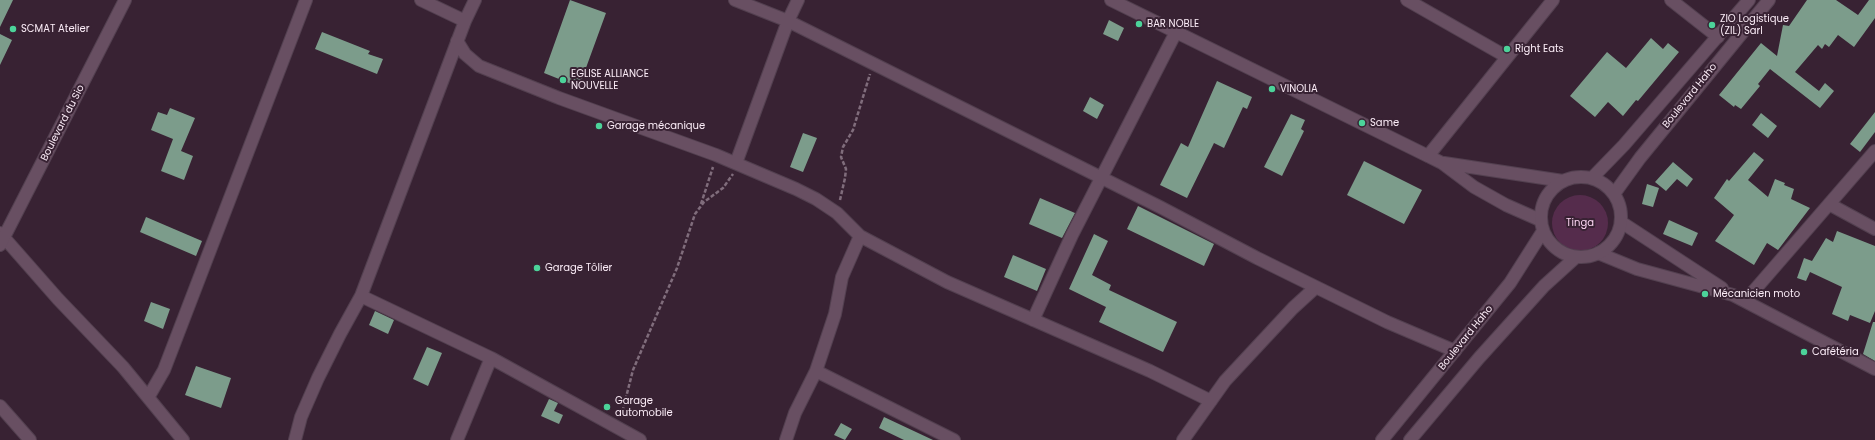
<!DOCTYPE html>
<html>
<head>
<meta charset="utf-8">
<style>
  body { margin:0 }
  canvas { display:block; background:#382233 }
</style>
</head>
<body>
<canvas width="1875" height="440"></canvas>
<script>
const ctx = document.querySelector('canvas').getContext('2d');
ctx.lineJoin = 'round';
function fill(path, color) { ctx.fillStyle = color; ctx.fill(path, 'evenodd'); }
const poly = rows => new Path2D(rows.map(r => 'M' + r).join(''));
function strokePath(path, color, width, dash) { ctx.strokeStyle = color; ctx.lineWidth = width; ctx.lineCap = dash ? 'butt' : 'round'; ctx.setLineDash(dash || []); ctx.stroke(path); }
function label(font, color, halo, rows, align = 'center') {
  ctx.font = font + ' Poppins,sans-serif'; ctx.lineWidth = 4; ctx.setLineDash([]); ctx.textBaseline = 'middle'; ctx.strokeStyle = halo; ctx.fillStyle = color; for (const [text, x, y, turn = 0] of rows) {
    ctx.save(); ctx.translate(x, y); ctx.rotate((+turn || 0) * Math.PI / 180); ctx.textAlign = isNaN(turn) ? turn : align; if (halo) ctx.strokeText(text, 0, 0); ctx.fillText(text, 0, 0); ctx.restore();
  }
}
const green = poly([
  '1552 223a28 28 0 1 1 56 0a28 28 0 1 1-56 0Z'
]);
const building = poly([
  [0,0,13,0,0,27],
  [570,0,606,13,579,87,544,73],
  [1807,0,1836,0,1858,15,1869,0,1875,0,1875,18,1854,47,1838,35,1829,47,1825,44,1822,49,1818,45,1795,72,1819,91,1825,83,1834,91,1820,108,1770,69,1758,84,1760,86,1741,109,1735,105,1734,107,1719,95,1761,43,1777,56,1783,25,1789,26],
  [1109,20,1124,28,1118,41,1103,34],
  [322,32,370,51,368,54,383,59,377,74,315,49],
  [0,34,12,40,0,65],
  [1651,38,1663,49,1668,43,1679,52,1638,101,1636,100,1623,116,1608,102,1595,117,1570,96,1607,52,1626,68],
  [1217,81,1252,97,1247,109,1243,107,1224,148,1214,143,1187,198,1160,185,1181,143,1188,147],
  [1090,97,1104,105,1097,119,1083,111],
  [170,108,195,118,181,151,193,156,184,180,161,171,173,139,151,130,158,112,167,115],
  [1875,112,1875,132,1860,152,1850,144],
  [1761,113,1777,126,1768,138,1752,125],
  [1291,114,1305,120,1301,129,1304,131,1282,176,1264,167],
  [803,133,817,138,803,172,790,167],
  [1754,152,1764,160,1748,180,1768,197,1775,179,1785,183,1784,185,1794,189,1791,199,1810,208,1778,250,1767,243,1754,265,1715,241,1734,215,1714,198,1727,179,1729,181],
  [1364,161,1422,190,1404,224,1347,195],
  [1673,162,1693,179,1687,187,1677,179,1666,191,1655,182],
  [1647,184,1659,188,1653,207,1642,204],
  [1040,198,1075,213,1062,238,1029,224],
  [1138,206,1214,244,1204,266,1127,229],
  [146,217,202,241,196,256,140,232],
  [1669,220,1698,233,1692,246,1663,234],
  [1837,231,1875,246,1875,311,1870,323,1850,315,1848,321,1832,314,1842,287,1810,272,1806,281,1797,278,1804,258,1812,261,1826,238,1833,242],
  [1094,234,1108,241,1092,275,1111,285,1109,290,1177,322,1163,352,1099,322,1106,307,1069,289],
  [1013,255,1046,269,1037,291,1004,277],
  [151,302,170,309,163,329,144,321],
  [375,311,394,320,388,334,369,325],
  [1873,322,1875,322,1875,361,1863,354],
  [427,347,442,353,428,386,413,379],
  [196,366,231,378,221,408,185,395],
  [549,399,558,403,554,411,563,415,559,424,541,416],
  [884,417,933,440,904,440,879,428],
  [841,423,852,429,845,440,834,435]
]);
const path = poly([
  [840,200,845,178,846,169,841,157,843,147,853,130,870,74],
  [701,204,713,167],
  [621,417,633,370,677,268,695,214,704,202,723,188,733,174]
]);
const minor = poly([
  [421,0,465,21],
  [735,0,788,21,736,163],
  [798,0,788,21,1160,207,1257,258,1387,322,1455,351],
  [1111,0,1428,156,1442,163,1474,187,1506,205,1540,220],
  [1407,0,1507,57],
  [1671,0,1718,37],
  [457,41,465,54,479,66,559,98,716,155,796,189,816,199,837,213,860,236,947,282,1150,371,1211,401],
  [1428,156,1553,0],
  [1444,163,1563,181],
  [1829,204,1875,229],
  [1621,222,1722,288],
  [0,233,58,299,123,367,183,440],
  [1598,253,1637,269,1733,295,1875,369],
  [361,296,491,358,640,440],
  [1745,301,1875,151],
  [1033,320,1072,235,1176,32],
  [816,371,954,440],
  [149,396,164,370,306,0],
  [0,406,30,440],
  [295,440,301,417,318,378,340,334,361,296,465,21,475,0],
  [457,440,491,358],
  [786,440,795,413,816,371,835,314,842,277,860,236],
  [1183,440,1225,381,1293,308,1316,287]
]);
const tertiary = poly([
  [0,245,125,0]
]);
const secondary = poly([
  '1541 217a40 40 0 1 1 80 0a40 40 0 1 1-80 0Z',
  [1592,178,1624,145,1749,0],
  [1614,194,1640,158,1769,0],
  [1382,440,1510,283,1543,231],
  [1410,440,1479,358,1544,286,1576,257]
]);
const markers = [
  [1139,24,4,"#4cd39a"],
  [1712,25,4,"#4cd39a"],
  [13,29,4,"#4cd39a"],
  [1507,49,4,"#4cd39a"],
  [563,80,4,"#4cd39a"],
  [1272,89,4,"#4cd39a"],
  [1362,123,4,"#4cd39a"],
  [599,126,4,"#4cd39a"],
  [537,268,4,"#4cd39a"],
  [1705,294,4,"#4cd39a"],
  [1804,352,4,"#4cd39a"],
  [607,407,4,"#4cd39a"]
];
const poiNames = [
  ["ZIO Logistique",1720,19],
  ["(ZIL) Sarl",1720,31],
  ["BAR NOBLE",1147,24],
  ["SCMAT Atelier",21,29],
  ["Right Eats",1515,49],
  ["EGLISE ALLIANCE",571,74],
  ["NOUVELLE",571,86],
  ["VINOLIA",1280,89],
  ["Same",1370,123],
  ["Garage mécanique",607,126],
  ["Garage Tôlier",545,268],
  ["Mécanicien moto",1713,294],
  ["Cafétéria",1812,352],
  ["Garage",615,401],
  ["automobile",615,413]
];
const streetNames = [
  ["Boulevard Haho",1690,96,-51],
  ["Boulevard du Sio",63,123,-63],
  ["Boulevard Haho",1466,338,-51]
];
const parkNames = [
  ["Tinga",1580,223]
];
fill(green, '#552c4c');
fill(building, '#7c9c8b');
strokePath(minor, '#534050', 14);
strokePath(tertiary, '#534050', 14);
strokePath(secondary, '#534050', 14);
strokePath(path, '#806d7c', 2.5, [4, 2]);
strokePath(minor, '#684f62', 12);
strokePath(tertiary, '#684f62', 12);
strokePath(secondary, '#684f62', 12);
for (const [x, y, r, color] of markers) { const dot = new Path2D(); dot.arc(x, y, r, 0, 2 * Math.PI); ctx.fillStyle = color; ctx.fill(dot); strokePath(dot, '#382233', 1.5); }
label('10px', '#fbecf7', '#382233', poiNames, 'left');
label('10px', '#fbecf7', '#382233', streetNames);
label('10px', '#fcd5f2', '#382233', parkNames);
</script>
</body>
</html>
